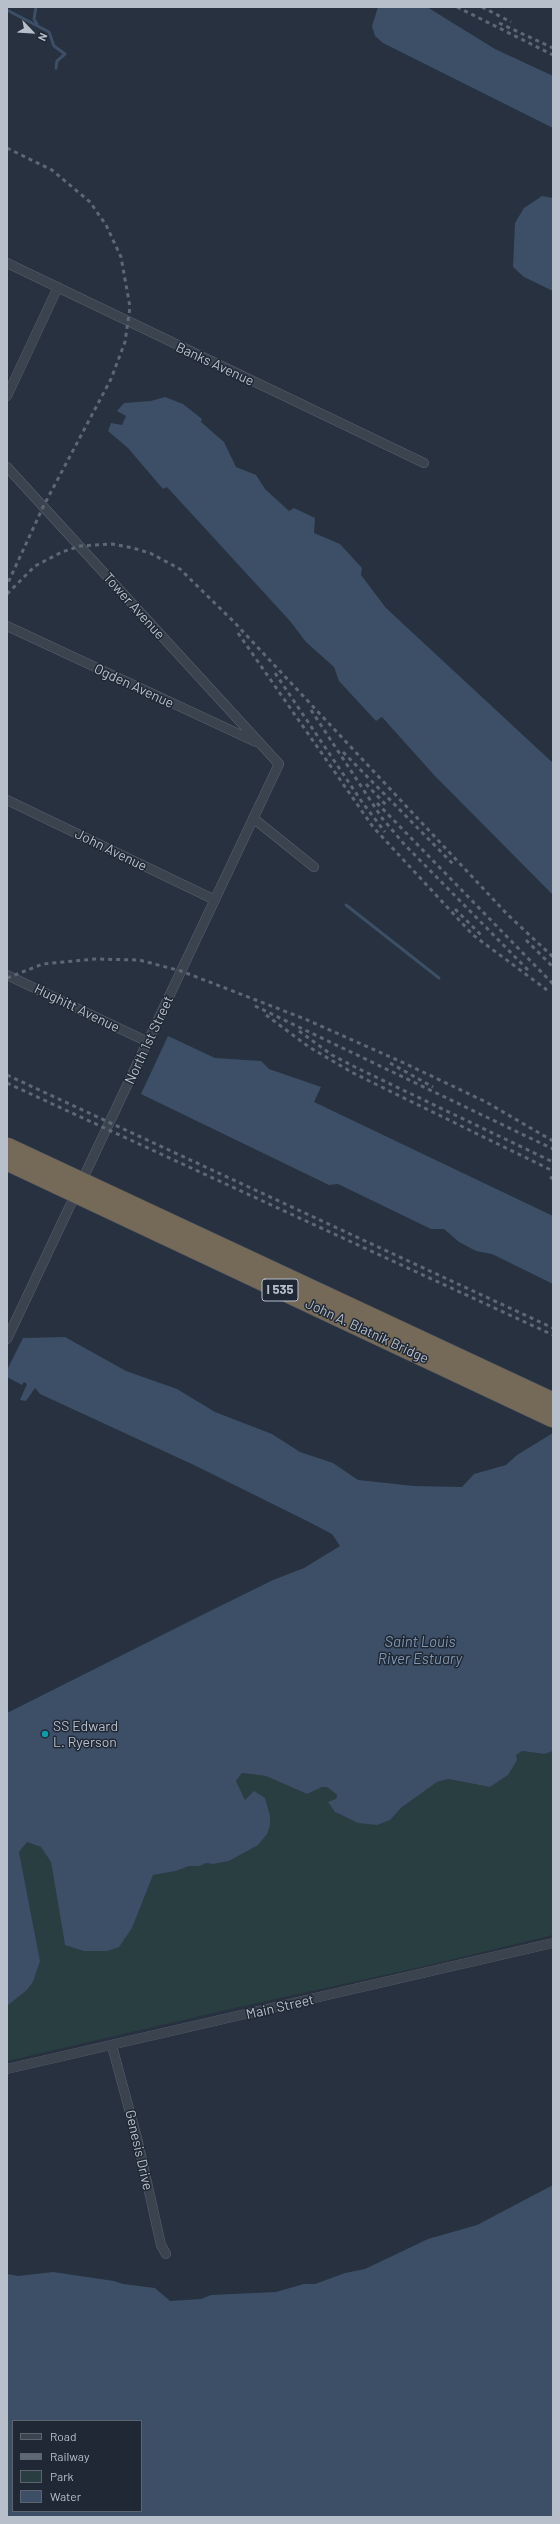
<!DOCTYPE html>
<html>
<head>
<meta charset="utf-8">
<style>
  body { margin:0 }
  #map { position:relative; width:560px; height:2524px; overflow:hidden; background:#27313f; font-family:Barlow,sans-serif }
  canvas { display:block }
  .frame { position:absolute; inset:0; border:8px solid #b7bfca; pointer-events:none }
  .legend { position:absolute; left:12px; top:2420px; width:130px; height:92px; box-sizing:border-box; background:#1f2834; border:1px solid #5c6470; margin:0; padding:5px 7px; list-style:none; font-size:12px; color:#b7bfca }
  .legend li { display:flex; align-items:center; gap:8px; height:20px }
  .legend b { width:20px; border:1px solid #5c6470 }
  .north { position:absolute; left:12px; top:12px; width:40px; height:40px; -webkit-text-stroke:3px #1f2834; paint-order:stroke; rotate:115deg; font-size:11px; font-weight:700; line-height:16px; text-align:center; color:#b7bfca }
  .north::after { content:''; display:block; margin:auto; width:14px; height:18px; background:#b7bfca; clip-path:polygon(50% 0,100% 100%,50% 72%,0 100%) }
</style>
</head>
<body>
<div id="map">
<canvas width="560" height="2524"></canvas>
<div class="frame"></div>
<ul class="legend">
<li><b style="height:5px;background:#3b434f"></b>Road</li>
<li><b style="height:5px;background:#5d6876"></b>Railway</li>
<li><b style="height:11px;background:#293e40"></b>Park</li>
<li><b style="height:11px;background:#3d4f67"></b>Water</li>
</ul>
<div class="north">N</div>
</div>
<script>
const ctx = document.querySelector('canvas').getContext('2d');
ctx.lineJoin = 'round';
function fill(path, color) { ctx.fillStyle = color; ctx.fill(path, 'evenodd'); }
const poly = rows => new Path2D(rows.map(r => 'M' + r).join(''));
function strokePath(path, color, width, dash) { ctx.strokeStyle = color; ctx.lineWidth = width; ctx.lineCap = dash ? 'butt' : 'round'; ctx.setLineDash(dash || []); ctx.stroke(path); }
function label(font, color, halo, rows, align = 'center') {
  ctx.font = font + ' Barlow,sans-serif'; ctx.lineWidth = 3; ctx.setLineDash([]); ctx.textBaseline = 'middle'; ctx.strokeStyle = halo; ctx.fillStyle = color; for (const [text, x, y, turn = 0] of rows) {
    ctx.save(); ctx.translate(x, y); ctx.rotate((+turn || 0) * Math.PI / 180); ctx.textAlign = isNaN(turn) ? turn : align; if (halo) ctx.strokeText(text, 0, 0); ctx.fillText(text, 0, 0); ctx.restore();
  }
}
const green = poly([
  [522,1751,544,1754,553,1751,553,1935,425,1966,226,2010,7,2061,7,2006,27,1990,33,1982,40,1961,19,1852,27,1842,41,1847,51,1862,65,1945,132,1928,153,1875,176,1871,189,1866,200,1866,206,1863,213,1864,229,1861,245,1852,270,1825,270,1816,245,1800,236,1781,242,1773,266,1776,307,1794,322,1787,327,1787,337,1796,334,1808,338,1814,347,1818,390,1820,402,1807,437,1782,448,1779,490,1787,508,1775,516,1755]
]);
const water = poly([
  [378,7,427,7,495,49,553,76,553,128,383,43,375,36,372,26],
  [542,196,553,198,553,291,524,277,513,267,515,223,524,208],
  [165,397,183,404,202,419,201,422,224,442,236,467,256,475,265,489,289,511,294,508,315,518,314,533,340,544,362,568,361,575,386,608,553,763,553,895,434,775,382,717,376,721,339,681,334,667,306,642,290,621,167,487,163,489,128,448,108,431,111,423,122,425,126,416,117,411,124,403,151,401],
  [168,1036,215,1058,261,1061,269,1069,321,1087,314,1102,553,1216,553,1284,492,1254,476,1251,459,1242,444,1229,431,1229,338,1184,329,1185,141,1094],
  [65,1337,126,1371,177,1389,215,1412,272,1434,300,1452,333,1463,358,1480,414,1486,462,1487,474,1474,506,1465,517,1455,553,1433,553,1751,544,1754,522,1751,516,1755,517,1760,508,1775,490,1787,448,1779,437,1782,402,1807,390,1820,377,1825,358,1823,335,1812,328,1802,336,1799,337,1795,327,1787,322,1787,307,1794,266,1776,242,1773,236,1781,245,1800,254,1791,265,1798,270,1816,270,1825,267,1834,258,1845,229,1861,213,1864,206,1863,200,1866,189,1866,176,1871,153,1875,132,1928,119,1947,107,1951,84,1951,65,1945,51,1862,41,1847,27,1842,19,1852,40,1961,33,1982,27,1990,7,2006,7,1713,200,1616,273,1580,304,1568,340,1546,332,1534,309,1522,196,1466,40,1394,35,1388,26,1401,20,1400,27,1384,24,1382,22,1385,7,1377,7,1370,23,1338],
  [553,2185,553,2517,7,2517,7,2274,18,2276,53,2272,114,2281,123,2284,155,2288,170,2301,201,2299,211,2295,276,2292,304,2284,315,2284,345,2273,365,2269,428,2239,477,2225],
  [13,2421,141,2421,141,2511,13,2511]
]);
const stream = poly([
  [36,7,34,19,37,24],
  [7,10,49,32,54,46,65,54,57,61,56,68],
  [346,905,439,978]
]);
const street = poly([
  [7,263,424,463],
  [7,396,58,287],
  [7,467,279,764,7,1339],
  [7,626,256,742],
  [7,800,215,900],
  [253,818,314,867],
  [7,975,148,1042],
  [112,2046,138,2142,161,2245,166,2254],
  [7,2069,553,1943]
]);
const rail = poly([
  [457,7,553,55],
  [482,7,511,22],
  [499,23,553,48],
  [7,148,52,170,90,202,106,225,121,257,130,307,125,342,111,379,43,507,7,585],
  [7,594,35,566,62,552,80,546,112,544,133,548,150,553,180,569,234,622,507,914,553,957],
  [238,633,373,827,473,935,547,990],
  [275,673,362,802,385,832],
  [311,710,382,818,404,844,528,970],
  [343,752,454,865],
  [366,784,387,806],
  [377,803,553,984],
  [455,909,482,936],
  [526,940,553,967],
  [7,978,43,964,95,959,139,960,181,971,305,1019,404,1063,486,1102,553,1141],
  [255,1006,553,1149],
  [266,1015,309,1047,353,1073,553,1171],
  [299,1031,332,1055,355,1067,553,1162],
  [390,1063,433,1087],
  [7,1075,553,1328],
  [7,1083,553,1335],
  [550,1177,553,1179]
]);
const highwayBridge = poly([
  [7,1146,553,1401],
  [7,1162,553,1419]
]);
const markers = [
  [45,1734,4,"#0f9aa8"]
];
const shields = [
  [280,1290,36]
];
const shieldNames = [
  ["I 535",280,1290]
];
const streetNames = [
  ["Banks Avenue",215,364,25],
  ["Tower Avenue",134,606,48],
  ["Ogden Avenue",134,686,25],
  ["John Avenue",111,850,26],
  ["Hughitt Avenue",77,1008,26],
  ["North 1st Street",149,1040,-65],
  ["John A. Blatnik Bridge",367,1331,25],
  ["Main Street",280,2007,-13],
  ["Genesis Drive",139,2150,77]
];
const poiNames = [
  ["SS Edward",53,1726],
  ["L. Ryerson",53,1742]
];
const waterNames = [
  ["Saint Louis",420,1642],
  ["River Estuary",420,1659]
];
fill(green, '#293e40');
fill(water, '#3d4f67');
strokePath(stream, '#3d4f67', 3);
strokePath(street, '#59616d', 10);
strokePath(street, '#3b434f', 9);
strokePath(rail, '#5d6876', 3, [4, 4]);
strokePath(highwayBridge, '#454e5a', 18, []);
strokePath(highwayBridge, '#756958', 17);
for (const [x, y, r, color] of markers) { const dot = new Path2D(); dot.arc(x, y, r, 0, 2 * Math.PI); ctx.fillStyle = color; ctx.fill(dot); strokePath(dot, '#1f2834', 1.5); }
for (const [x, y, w] of shields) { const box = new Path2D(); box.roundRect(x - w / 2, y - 11, w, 22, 3); ctx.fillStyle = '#1f2834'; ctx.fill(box); strokePath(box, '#b7bfca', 1); }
label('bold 13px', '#b7bfca', null, shieldNames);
label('14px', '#b7bfca', '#1f2834', streetNames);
label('14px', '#b7bfca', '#1f2834', poiNames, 'left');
label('italic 15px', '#8095b0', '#1f2834', waterNames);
</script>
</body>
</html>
